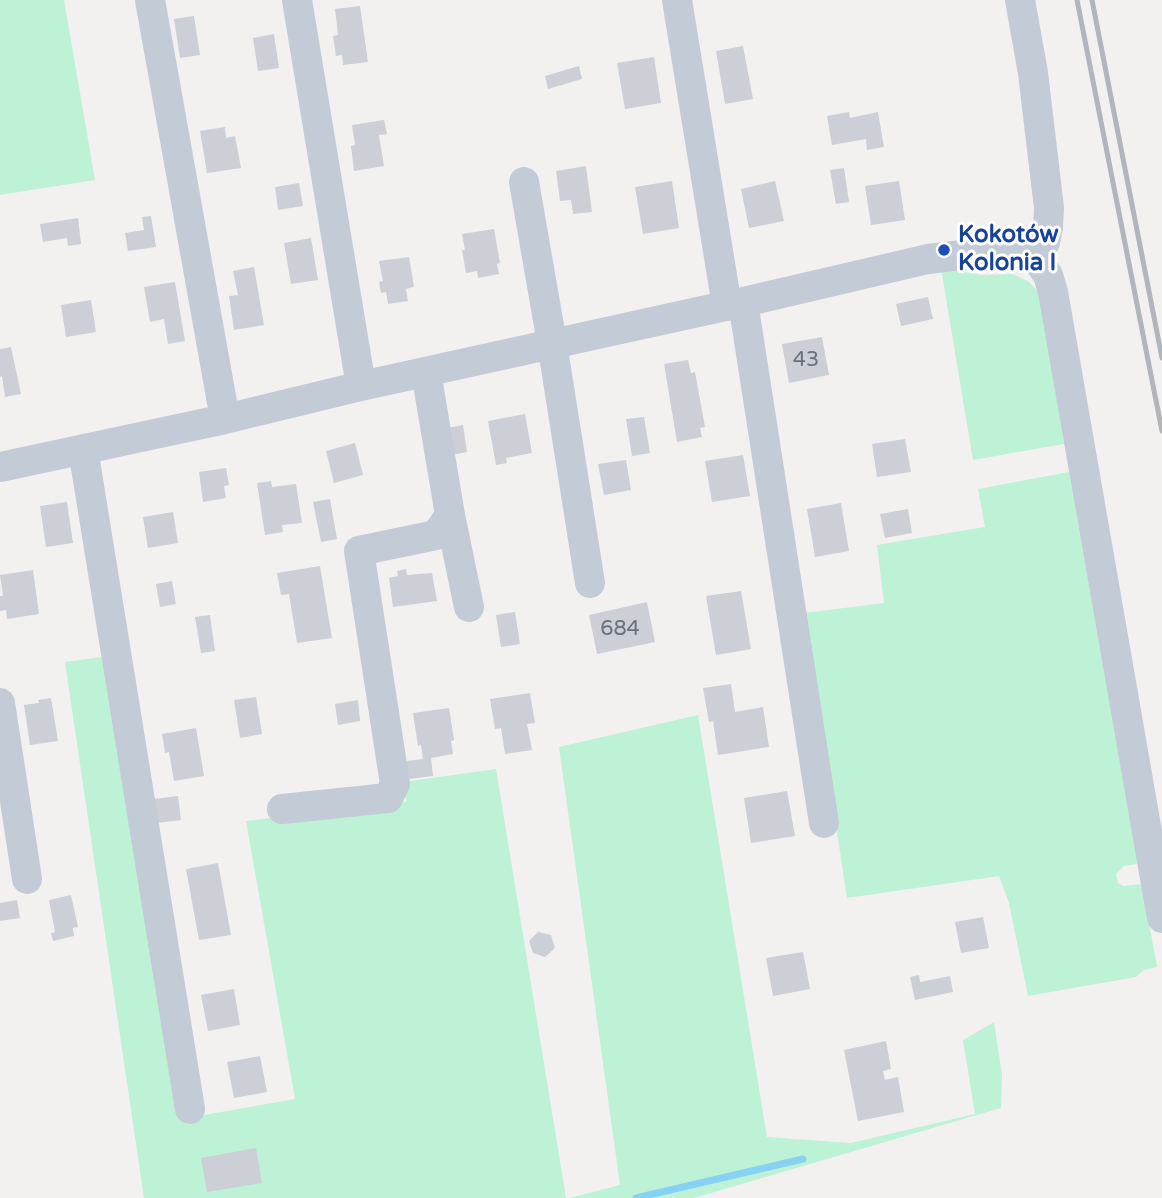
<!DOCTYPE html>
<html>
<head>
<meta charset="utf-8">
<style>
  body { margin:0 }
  canvas { display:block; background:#f3f0f0 }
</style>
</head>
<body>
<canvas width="1162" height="1198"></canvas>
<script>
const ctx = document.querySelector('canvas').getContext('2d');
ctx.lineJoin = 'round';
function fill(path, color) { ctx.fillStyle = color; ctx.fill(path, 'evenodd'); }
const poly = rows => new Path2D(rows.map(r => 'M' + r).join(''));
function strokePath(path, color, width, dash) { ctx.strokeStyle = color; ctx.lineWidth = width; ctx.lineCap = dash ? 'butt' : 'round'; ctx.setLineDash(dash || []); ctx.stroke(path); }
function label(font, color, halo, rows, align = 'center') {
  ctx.font = font + ' "Varela Round",sans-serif'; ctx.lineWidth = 6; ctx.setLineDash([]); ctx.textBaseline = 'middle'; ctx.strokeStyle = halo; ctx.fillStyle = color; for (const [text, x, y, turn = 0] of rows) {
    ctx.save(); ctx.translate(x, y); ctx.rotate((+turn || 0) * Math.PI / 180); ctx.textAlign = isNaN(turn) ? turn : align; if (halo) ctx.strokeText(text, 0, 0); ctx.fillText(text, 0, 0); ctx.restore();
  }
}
const green = poly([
  [0,0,64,0,95,180,0,195],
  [941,268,982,275,1012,274,1028,281,1040,294,1064,444,973,460],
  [1069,472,1138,864,1124,866,1116,874,1118,883,1123,886,1142,884,1157,967,1144,970,1136,977,1028,996,1009,903,999,876,847,898,804,613,884,603,877,545,985,527,978,489],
  [109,656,187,1118,295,1099,246,821,406,802,404,782,496,769,566,1198,144,1198,65,662],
  [698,715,767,1137,851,1143,975,1114,963,1040,994,1022,1002,1075,1001,1108,694,1198,569,1198,620,1185,559,747]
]);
const stream = poly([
  [636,1198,803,1159]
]);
const building = poly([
  [360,6,368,62,343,65,342,55,336,56,333,36,338,35,335,9],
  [194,16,200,55,180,58,174,19],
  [274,34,279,68,258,71,253,38],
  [743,46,753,99,725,104,716,51],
  [654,57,661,103,625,109,617,63],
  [579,66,582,79,548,89,545,76],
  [849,112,850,118,878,112,884,147,867,150,866,139,832,145,827,116],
  [384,120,387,134,379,135,384,166,354,171,351,146,355,145,352,125],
  [225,127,226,138,235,136,241,168,207,173,200,131],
  [586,166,592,212,573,214,571,200,560,201,556,171],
  [844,168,849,202,836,204,830,170],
  [672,181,679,228,643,234,635,187],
  [775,181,784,221,749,228,741,189],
  [899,181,905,220,871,225,865,186],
  [299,183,303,206,278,210,275,187],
  [151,216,156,247,128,251,125,233,144,230,142,217],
  [78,218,81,244,68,246,67,238,43,242,40,224],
  [494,229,500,263,497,264,499,274,478,278,477,271,466,273,462,250,465,250,462,234],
  [311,238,318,280,291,284,284,243],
  [409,257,414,287,406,289,408,301,388,304,386,292,381,293,379,282,383,281,379,261],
  [254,267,264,325,234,330,229,296,238,295,233,271],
  [175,282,185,341,168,344,164,319,150,322,144,287],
  [928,297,933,319,901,326,896,304],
  [91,300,96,332,66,337,61,305],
  [822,337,829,375,789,383,782,344],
  [11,347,21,394,5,397,2,376,0,377,0,349],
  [688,360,691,373,695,372,705,427,700,428,702,437,677,442,664,364],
  [525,414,532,453,506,458,507,463,496,465,488,421],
  [644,417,650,453,632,456,626,419],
  [463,425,467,452,451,455,447,428],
  [905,439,911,472,877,477,872,444],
  [355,443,363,475,334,483,326,451],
  [743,455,750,496,712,502,705,461],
  [626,460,631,490,604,495,598,464],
  [226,468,229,485,224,486,226,498,203,502,199,472],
  [271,481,272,487,296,484,302,523,282,525,283,532,265,535,257,483],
  [330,499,337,539,321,542,313,502],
  [67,502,73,543,46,547,40,506],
  [841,503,849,551,815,557,807,509],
  [908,509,912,533,885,538,880,514],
  [173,512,178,543,148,548,143,517],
  [320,566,332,638,297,643,289,594,281,595,277,573],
  [406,569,407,575,432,573,437,601,393,607,389,578,398,576,397,571],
  [33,570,39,614,7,619,6,610,0,611,0,596,3,596,0,575],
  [172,581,176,604,160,607,156,584],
  [741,591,751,649,716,655,706,596],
  [647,602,655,642,597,654,589,615],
  [515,612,520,644,501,647,496,615],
  [210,615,215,651,201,653,195,617],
  [731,684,735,712,763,707,769,747,718,755,713,721,709,722,703,688],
  [530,693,535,723,527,724,532,750,505,754,501,728,495,729,490,699],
  [256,697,262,734,240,738,234,700],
  [51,698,58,741,30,745,24,705,39,703,38,700],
  [358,700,360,721,338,725,335,704],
  [449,708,454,740,451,741,453,754,431,758,433,776,409,779,406,761,423,759,421,745,418,746,413,713],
  [196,728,204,776,174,781,169,752,165,753,162,734],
  [787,791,795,836,751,843,744,798],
  [178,796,181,820,157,823,154,799],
  [218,863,231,935,199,940,186,869],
  [71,895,78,927,73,928,74,936,53,941,51,933,55,932,49,900],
  [17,900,20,918,0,921,0,903],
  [983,917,989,948,961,953,955,922],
  [538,932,551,935,555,948,545,957,533,953,529,941],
  [803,952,810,989,773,996,766,958],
  [919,975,920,982,950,976,953,992,915,1000,910,977],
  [234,989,240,1025,208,1031,201,995],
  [886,1041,891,1069,883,1071,885,1080,898,1077,904,1112,858,1121,844,1050],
  [260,1056,267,1092,234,1098,227,1062],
  [256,1148,262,1183,207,1192,201,1158]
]);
const minor = poly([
  [150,0,225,419],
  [297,0,361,386],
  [677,0,727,306],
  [1020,0,1033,73,1049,208,1048,227,1045,242,1037,260],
  [524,182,552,343,590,583],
  [743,302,824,823],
  [83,449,190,1109],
  [0,467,225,419,361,386,748,301,928,259,995,251,1010,251,1025,254,1037,260,1043,268,1048,275,1053,292,1162,918],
  [450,515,469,607],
  [0,703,27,879],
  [282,809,388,798,395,784,359,551,436,535,450,515,426,372]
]);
const rail = poly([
  [1077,0,1162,431],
  [1092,0,1162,358]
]);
const markers = [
  [944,250,7,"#1a4fb4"]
];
const numberNames = [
  ["43",806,360],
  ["684",620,629]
];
const transitNames = [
  ["Kokotów",958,236],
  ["Kolonia I",958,264]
];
fill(green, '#bdf2d6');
strokePath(stream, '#87d2f2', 7);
fill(building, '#cccfd5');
strokePath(minor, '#c3cbd6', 30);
strokePath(rail, '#b2b5bb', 5);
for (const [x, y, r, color] of markers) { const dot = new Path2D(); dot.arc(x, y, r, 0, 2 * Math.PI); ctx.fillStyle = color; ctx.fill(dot); strokePath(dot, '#fff', 2.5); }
label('21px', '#68707c', null, numberNames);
label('bold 24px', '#164399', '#fff', transitNames, 'left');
</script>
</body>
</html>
